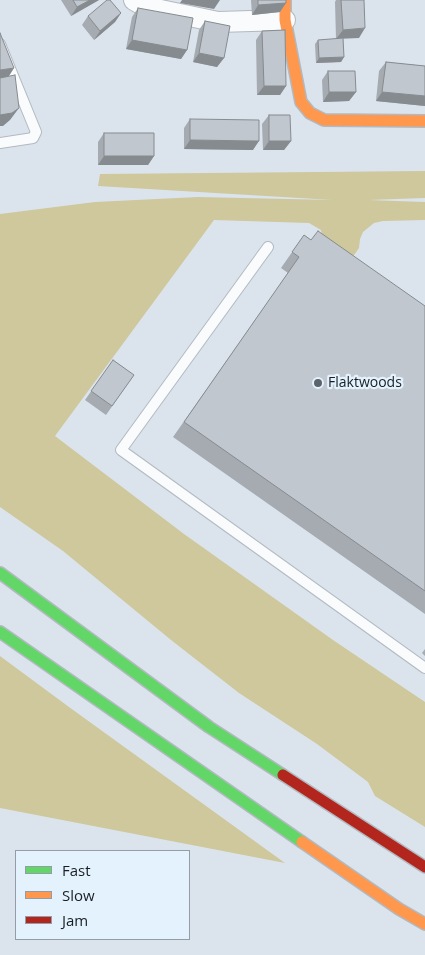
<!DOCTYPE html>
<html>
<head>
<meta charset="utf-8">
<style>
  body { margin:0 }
  #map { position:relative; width:425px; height:955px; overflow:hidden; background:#dbe4ed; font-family:"Open Sans",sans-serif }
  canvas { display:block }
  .legend { position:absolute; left:15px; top:850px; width:175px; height:90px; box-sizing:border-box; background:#e4f2fe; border:1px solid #929da7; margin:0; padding:6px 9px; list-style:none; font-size:15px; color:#181e24 }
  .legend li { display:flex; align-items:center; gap:10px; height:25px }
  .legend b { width:25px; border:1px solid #929da7 }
</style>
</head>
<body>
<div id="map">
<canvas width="425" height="955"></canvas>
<ul class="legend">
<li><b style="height:6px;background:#63d668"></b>Fast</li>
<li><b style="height:6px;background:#ff974d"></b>Slow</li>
<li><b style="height:6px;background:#b3261e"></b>Jam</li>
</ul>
</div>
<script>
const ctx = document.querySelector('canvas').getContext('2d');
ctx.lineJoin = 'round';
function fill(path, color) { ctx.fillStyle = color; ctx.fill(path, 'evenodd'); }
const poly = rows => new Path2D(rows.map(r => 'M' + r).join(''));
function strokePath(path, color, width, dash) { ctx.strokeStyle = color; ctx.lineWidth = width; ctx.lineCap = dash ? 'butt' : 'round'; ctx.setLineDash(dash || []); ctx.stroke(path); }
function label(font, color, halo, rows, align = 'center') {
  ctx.font = font + ' "Open Sans",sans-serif'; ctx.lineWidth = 4.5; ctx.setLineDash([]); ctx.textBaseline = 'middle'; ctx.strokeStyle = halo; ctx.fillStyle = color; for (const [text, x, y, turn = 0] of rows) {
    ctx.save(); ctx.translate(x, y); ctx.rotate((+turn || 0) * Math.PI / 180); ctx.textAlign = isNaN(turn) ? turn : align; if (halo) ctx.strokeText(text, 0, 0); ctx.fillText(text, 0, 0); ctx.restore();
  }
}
const green = poly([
  [425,171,425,198,368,200,425,202,425,220,383,221,374,223,363,232,360,239,359,248,352,258,323,241,321,230,309,223,214,220,55,436,184,534,333,640,425,702,425,827,375,796,368,782,317,744,239,693,171,640,63,551,0,507,0,214,95,202,198,197,333,200,98,186,100,174],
  [0,656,69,707,285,863,0,808]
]);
const lane = poly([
  [0,44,36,132,33,138,0,143],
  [268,247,121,450,425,668]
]);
const street = poly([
  [134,0,146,7,218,22,285,20]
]);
const fast = poly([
  [0,573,209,727,283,775],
  [0,632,302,842]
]);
const slow = poly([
  [285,0,285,20,301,102,310,113,324,120,425,121],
  [302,842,399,909,425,924]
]);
const jam = poly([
  [283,775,425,867]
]);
const wall = poly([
  [61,0,99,0,71,16],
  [251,0,286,0,280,12,252,15],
  [336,0,364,0,359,38,343,38,344,57,341,62,316,63,315,44,318,40,336,39,335,2],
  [138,8,187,50,181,59,126,49,132,17],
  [121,13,115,22,94,40,82,25,88,16],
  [205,21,224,58,217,67,193,62,199,30],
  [262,31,286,86,280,95,257,95,256,40],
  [386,62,425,66,425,106,376,101,379,71],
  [328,71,356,92,349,101,323,102,322,80],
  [269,115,291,141,284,150,263,150,262,124],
  [190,119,253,150,184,149,184,128],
  [104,133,154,156,148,165,98,165,98,142],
  [304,235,311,240,425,306,425,614,173,437,288,273,281,268],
  [113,360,134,375,106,415,85,400],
  [425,649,425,656,422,653]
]);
const shadedWall = poly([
  [90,0,99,0,71,16,77,7],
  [182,0,220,0,214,9,180,3],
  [286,3,280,12,252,15,258,5],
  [121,13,115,22,94,40,100,31],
  [365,28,359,38,336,39,343,30],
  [132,40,187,50,181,59,126,49],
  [199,53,224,58,217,67,193,62],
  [344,57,341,62,316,63,319,58],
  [14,68,6,81,0,82,0,70],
  [264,86,286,86,280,95,257,95],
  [329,92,356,92,349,101,323,102],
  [382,92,425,96,425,106,376,101],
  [19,108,10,120,3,126,0,126,0,115],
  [190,140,259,141,253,150,184,149],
  [269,141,291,141,284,150,263,150],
  [104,156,154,156,148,165,98,165]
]);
const building = poly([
  [73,0,90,0,77,7,73,0],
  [107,0,110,0,121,13,100,31,88,16,107,0],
  [258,0,286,0,286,3,258,5,258,0],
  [341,0,364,0,365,28,343,30,341,0],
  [138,8,193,18,187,50,132,40,138,8],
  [205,21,230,26,224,58,199,53,205,21],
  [285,30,286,86,264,86,262,31,285,30],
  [0,33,14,68,0,70,0,33],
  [343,38,344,57,319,58,318,40,343,38],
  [386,62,425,66,425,96,382,92,386,62],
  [328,71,355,71,356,92,329,92,328,71],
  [15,75,19,108,12,113,0,115,0,78,15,75],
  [269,115,290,115,291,141,269,141,269,115],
  [190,119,259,120,259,141,190,140,190,119],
  [104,133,154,133,154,156,104,156,104,133],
  [318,231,425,306,425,591,184,422,299,257,292,252,304,235,311,240,318,231],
  [113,360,134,375,112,406,91,391,113,360]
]);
const markers = [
  [318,383,5,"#5c636a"]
];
const poiNames = [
  ["Flaktwoods",328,383]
];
fill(green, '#cec89c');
strokePath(lane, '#b2b9c0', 12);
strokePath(street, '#b2b9c0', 22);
strokePath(fast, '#b2b9c0', 14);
strokePath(slow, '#b2b9c0', 14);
strokePath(jam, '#b2b9c0', 14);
strokePath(lane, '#fafbfc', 10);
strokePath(street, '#fafbfc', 20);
strokePath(fast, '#63d668', 11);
strokePath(slow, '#ff974d', 11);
strokePath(jam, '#b3261e', 11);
fill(wall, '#a5abb1');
fill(shadedWall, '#868b90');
fill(building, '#c0c7ce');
strokePath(building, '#868b90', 1);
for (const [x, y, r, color] of markers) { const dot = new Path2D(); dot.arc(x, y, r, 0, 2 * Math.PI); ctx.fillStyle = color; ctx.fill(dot); strokePath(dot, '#e4f2fe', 2); }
label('14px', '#181e24', '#e4f2fe', poiNames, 'left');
</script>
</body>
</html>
